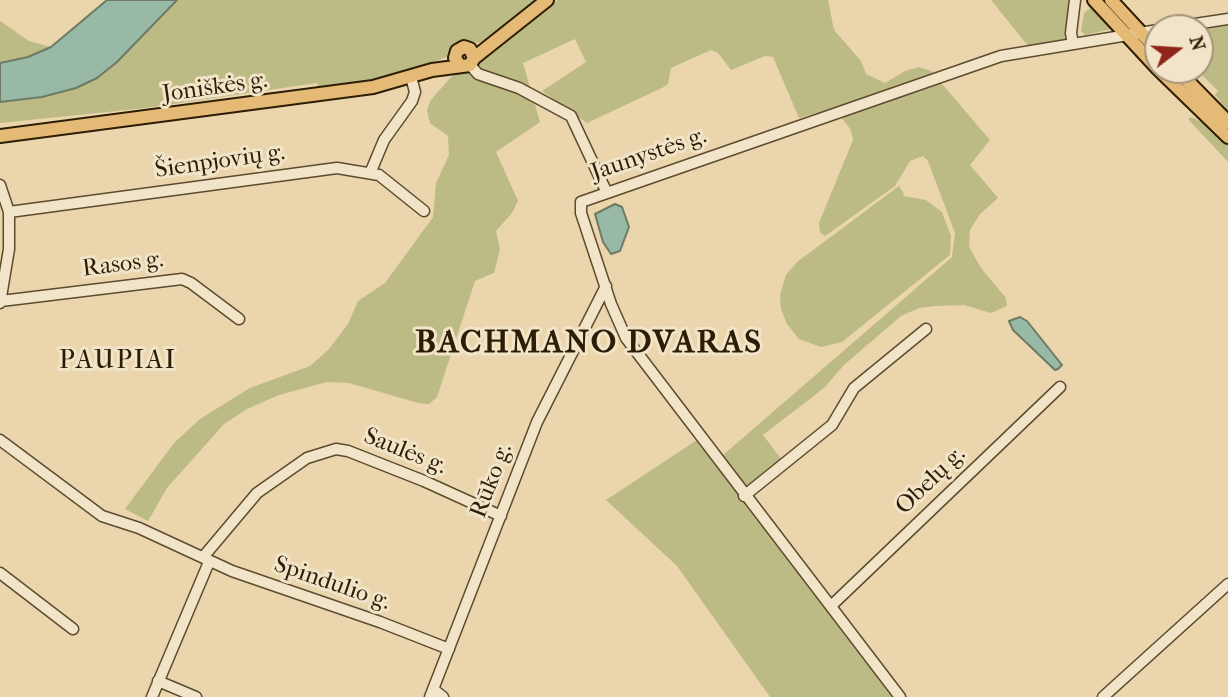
<!DOCTYPE html>
<html>
<head>
<meta charset="utf-8">
<style>
  body { margin:0 }
  #map { position:relative; width:1228px; height:697px; overflow:hidden; background:#ead5ac; font-family:"IM FELL French Canon",serif }
  canvas { display:block }
  .north { position:absolute; left:1144px; top:14px; width:70px; height:70px; box-sizing:border-box; background:#f1e4c9; border:2px solid #a3947b; border-radius:50%; rotate:73deg; font-size:19px; font-weight:700; line-height:28px; text-align:center; color:#2d1d05 }
  .north::after { content:''; display:block; margin:auto; width:24px; height:32px; background:#8f2418; clip-path:polygon(50% 0,100% 100%,50% 72%,0 100%) }
</style>
</head>
<body>
<div id="map">
<canvas width="1228" height="697"></canvas>
<div class="north">N</div>
</div>
<script>
const ctx = document.querySelector('canvas').getContext('2d');
ctx.lineJoin = 'round';
function fill(path, color) { ctx.fillStyle = color; ctx.fill(path, 'evenodd'); }
const poly = rows => new Path2D(rows.map(r => 'M' + r).join(''));
function strokePath(path, color, width, dash) { ctx.strokeStyle = color; ctx.lineWidth = width; ctx.lineCap = dash ? 'butt' : 'round'; ctx.setLineDash(dash || []); ctx.stroke(path); }
function label(font, color, halo, rows, align = 'center') {
  ctx.font = font + ' "IM FELL French Canon",serif'; ctx.lineWidth = 6; ctx.setLineDash([]); ctx.textBaseline = 'middle'; ctx.strokeStyle = halo; ctx.fillStyle = color; for (const [text, x, y, turn = 0] of rows) {
    ctx.save(); ctx.translate(x, y); ctx.rotate((+turn || 0) * Math.PI / 180); ctx.textAlign = isNaN(turn) ? turn : align; if (halo) ctx.strokeText(text, 0, 0); ctx.fillText(text, 0, 0); ctx.restore();
  }
}
const green = poly([
  [177,0,539,0,482,41,408,74,319,91,317,83,146,108,0,123,0,102,42,97,76,88,97,78,117,62],
  [558,0,828,0,834,30,861,61,866,74,885,83,905,71,919,67,931,71,990,140,970,165,998,198,980,214,970,230,969,247,981,268,1006,298,1007,306,991,313,964,305,936,306,919,308,901,316,844,365,824,388,763,435,782,460,748,488,744,486,722,456,952,257,955,233,928,161,923,156,910,161,895,186,825,236,820,232,819,223,853,140,851,130,834,108,799,118,773,57,765,56,731,70,718,53,711,50,671,68,668,84,662,88,587,123,542,91,586,62,575,39,523,63,540,122,496,152,518,201,512,213,496,231,500,249,494,273,475,281,437,397,429,404,418,403,349,383,327,382,279,395,247,409,224,424,167,488,148,521,125,509,174,443,200,419,250,388,310,366,329,349,348,324,358,301,385,283,433,217,436,183,449,155,448,136,430,123,427,110,430,101,451,77],
  [991,0,1070,0,1066,23,1068,40,1029,47],
  [1093,6,1112,25,1111,29,1085,35,1081,31,1084,13],
  [0,21,29,41,51,47,28,57,0,63],
  [1228,22,1228,111,1215,95,1218,91,1197,70,1200,70,1200,28],
  [1191,117,1212,127,1228,144,1228,162,1188,119],
  [899,186,904,194,903,196,926,200,942,212,951,236,950,255,842,342,821,347,799,339,787,324,781,309,780,295,786,275,797,262],
  [697,440,830,613,893,697,770,697,677,566,606,500]
]);
const water = poly([
  [107,0,177,0,117,62,97,78,76,88,42,97,0,102,0,63,28,57,51,47,107,0],
  [615,204,622,207,629,227,620,251,611,254,603,242,595,214,615,204],
  [1020,317,1027,321,1062,365,1058,369,1055,370,1013,330,1009,321,1020,317]
]);
const minor = poly([
  [1169,28,1228,19],
  [1073,44,1071,33,1075,0],
  [470,65,478,74,519,88,571,116,607,193],
  [371,171,384,140,412,101,415,92,411,77],
  [0,185,9,212,9,249,0,303],
  [9,212,337,168,379,175,424,211],
  [1,301,182,279,191,283,239,319],
  [0,440,102,516,139,528,232,571,380,622,449,649],
  [744,496,832,425,854,388,926,329],
  [204,556,257,493,307,458,336,449,348,451,424,481,501,516],
  [0,573,73,629],
  [831,606,1060,387],
  [158,681,196,697],
  [433,689,443,697],
  [152,697,209,562],
  [430,697,537,422,606,286],
  [900,697,626,338,611,304,581,213,581,202,1001,56,1158,30],
  [1103,697,1228,584]
]);
const major = poly([
  [1094,0,1158,69],
  [1111,0,1158,51],
  [474,58,547,0],
  [1159,70,1228,137],
  [1177,70,1228,122],
  [0,136,373,87,432,70,470,65,474,58,470,49,464,47,457,51,455,58,459,64]
]);
const streetNames = [
  ["Joniškės g.",215,88,-8],
  ["Jaunystės g.",649,155,-19],
  ["Šienpjovių g.",220,162,-8],
  ["Rasos g.",123,265,-7],
  ["Saulės g.",405,452,22],
  ["Rūko g.",492,481,-69],
  ["Obelų g.",931,481,-44],
  ["Spindulio g.",332,584,19]
];
const neighbourhoodNames = [
  ["PAUPIAI",118,362]
];
const districtNames = [
  ["BACHMANO DVARAS",589,344]
];
fill(green, '#bdbb85');
fill(water, '#98b9a5');
strokePath(water, '#6d7b65', 2);
strokePath(minor, '#5c4b2f', 13);
strokePath(major, '#2d1d05', 16);
strokePath(minor, '#f1e4c9', 10);
strokePath(major, '#e5ba76', 12);
label('24px', '#2d1d05', '#f1e4c9', streetNames);
ctx.letterSpacing = '2px';
label('26px', '#2d1d05', '#f1e4c9', neighbourhoodNames);
ctx.letterSpacing = '0px';
ctx.letterSpacing = '2px';
label('bold 32px', '#2d1d05', '#f1e4c9', districtNames);
ctx.letterSpacing = '0px';
</script>
</body>
</html>
